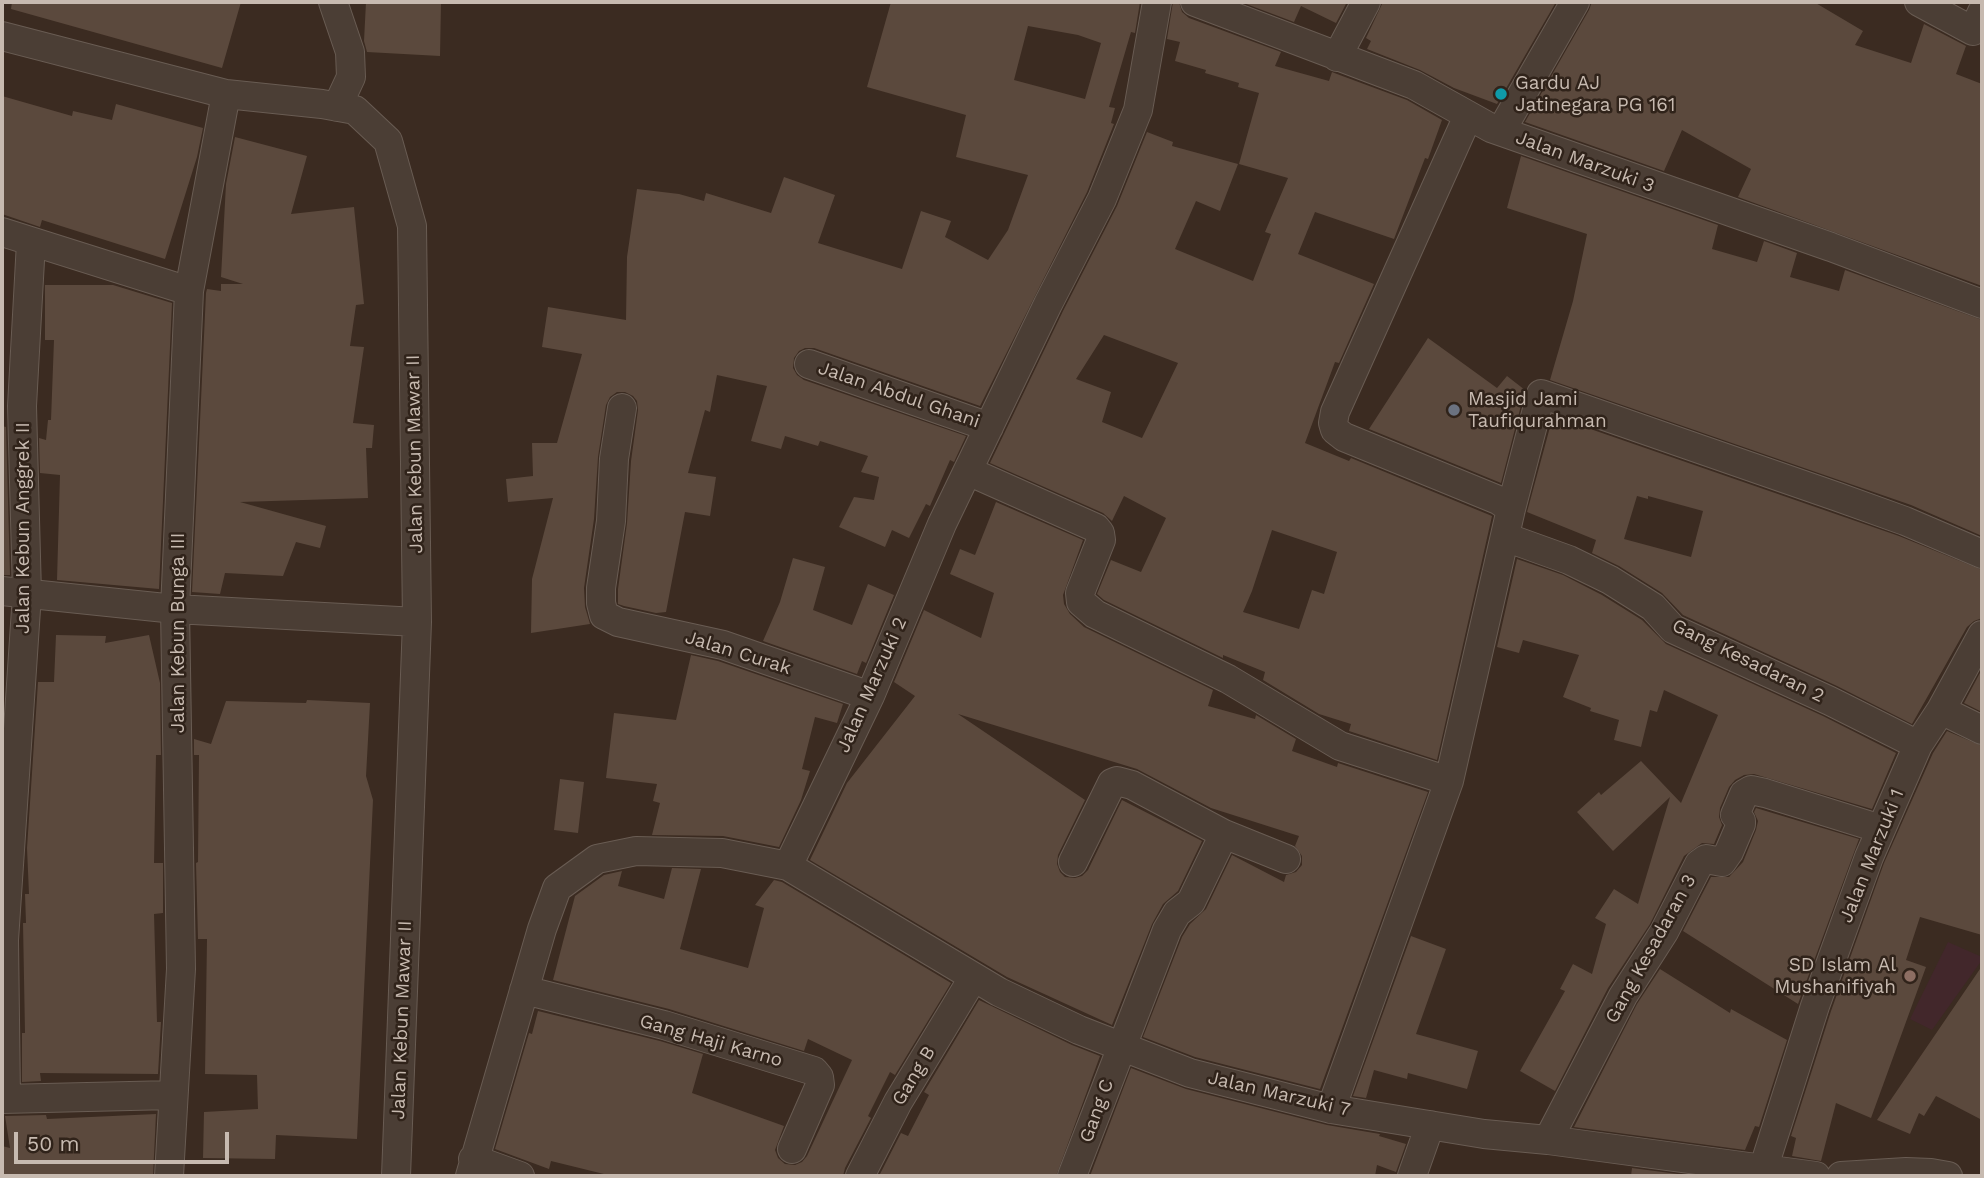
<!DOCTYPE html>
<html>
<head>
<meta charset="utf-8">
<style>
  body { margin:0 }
  #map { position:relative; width:1984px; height:1178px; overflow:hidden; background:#3b2b21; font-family:"Work Sans",sans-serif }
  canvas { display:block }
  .frame { position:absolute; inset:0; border:4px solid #c7bab0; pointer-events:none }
  .scale { position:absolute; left:14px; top:1132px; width:215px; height:32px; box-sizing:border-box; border:4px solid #c7bab0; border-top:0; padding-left:9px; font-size:21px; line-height:24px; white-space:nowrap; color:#c7bab0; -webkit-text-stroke:5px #30231a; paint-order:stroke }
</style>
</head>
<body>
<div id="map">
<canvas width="1984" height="1178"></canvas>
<div class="frame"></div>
<div class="scale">50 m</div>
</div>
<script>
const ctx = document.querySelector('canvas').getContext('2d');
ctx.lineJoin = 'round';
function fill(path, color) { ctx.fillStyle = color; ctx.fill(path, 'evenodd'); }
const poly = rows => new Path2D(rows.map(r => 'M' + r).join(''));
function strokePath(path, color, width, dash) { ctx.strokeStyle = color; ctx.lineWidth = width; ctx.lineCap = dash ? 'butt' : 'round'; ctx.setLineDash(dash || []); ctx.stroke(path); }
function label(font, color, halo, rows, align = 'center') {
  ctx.font = font + ' "Work Sans",sans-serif'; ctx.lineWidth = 5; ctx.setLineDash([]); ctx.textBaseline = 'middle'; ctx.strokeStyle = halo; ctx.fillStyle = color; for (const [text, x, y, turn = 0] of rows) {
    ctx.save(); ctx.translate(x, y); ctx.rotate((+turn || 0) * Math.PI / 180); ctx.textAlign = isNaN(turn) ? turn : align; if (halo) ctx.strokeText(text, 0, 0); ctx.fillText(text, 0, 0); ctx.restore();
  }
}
const green = poly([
  [1948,942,1982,957,1982,960,1932,1030,1910,1019]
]);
const building = poly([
  [12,2,241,2,222,68,11,9],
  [366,2,441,2,440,56,367,52,364,41],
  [891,2,1140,2,1135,33,1131,32,1109,107,1115,108,1111,123,1114,124,1087,192,980,406,814,348,805,348,799,351,794,358,793,368,797,375,804,380,966,436,954,462,950,460,930,506,926,504,909,538,892,530,885,547,839,527,854,497,874,500,879,477,861,472,868,456,820,441,818,446,785,436,781,449,751,441,767,386,717,375,710,412,705,410,688,473,716,477,710,516,685,512,666,612,656,613,624,606,618,604,618,589,627,523,631,461,638,410,637,401,633,396,625,392,617,392,610,397,606,405,598,457,594,519,584,588,585,607,590,624,531,633,532,579,553,498,508,502,506,479,533,476,532,443,557,443,582,354,542,347,548,307,626,320,627,257,637,189,679,194,704,201,706,193,771,213,784,177,835,195,818,243,902,269,921,211,951,221,945,237,988,260,1008,230,1028,175,956,157,966,115,867,87],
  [1028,26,1078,35,1101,43,1085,99,1014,80],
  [1173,2,1179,2,1182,12,1189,18,1281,52,1275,66,1329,81,1332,72,1337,74,1407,100,1442,120,1428,159,1425,158,1394,239,1315,212,1298,254,1374,284,1339,363,1335,362,1305,443,1349,461,1351,458,1492,516,1437,760,1349,731,1351,724,1319,714,1263,680,1265,672,1223,655,1223,658,1104,600,1097,594,1111,560,1141,572,1166,518,1124,496,1112,521,1103,513,990,463,1063,311,1117,206,1147,132,1173,142,1172,146,1238,164,1220,211,1196,201,1175,249,1253,281,1271,234,1265,232,1288,178,1239,164,1259,93,1238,87,1239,83,1205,73,1206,70,1175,61,1180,42,1167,39],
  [1104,335,1178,363,1142,438,1102,422,1111,392,1076,379],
  [1272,530,1337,552,1324,594,1312,590,1299,629,1243,612,1252,591],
  [1241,2,1347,2,1336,23,1301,6,1294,22],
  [1383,2,1556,2,1497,104,1454,88,1420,70,1367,49,1371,41,1366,38],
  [1592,2,1814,2,1863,31,1855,45,1911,63,1924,24,1966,46,1956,74,1982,84,1982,286,1738,197,1751,169,1682,130,1664,171,1525,122,1589,10],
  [2,96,72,116,73,111,112,120,116,104,203,128,197,157,165,259,42,220,40,227,2,214],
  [235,137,307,156,291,214,354,207,364,304,356,305,350,346,364,347,353,423,374,425,372,448,366,448,368,498,240,502,326,526,320,548,296,542,283,576,225,573,220,594,192,592,206,293,207,289,221,291,221,284,243,284,221,277,226,184],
  [1521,156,1718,225,1712,249,1757,262,1764,241,1797,253,1790,277,1839,291,1845,270,1982,320,1982,536,1911,505,1550,380,1573,301,1587,234,1507,208],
  [45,285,113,285,172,303,159,589,57,580,60,475,40,473,39,438,46,440,48,420,51,420,54,340,45,340],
  [1428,338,1497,388,1507,376,1525,390,1501,483,1369,429],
  [1553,416,1899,536,1982,570,1982,618,1974,621,1967,627,1912,724,1837,686,1683,615,1662,593,1619,566,1592,553,1596,540,1527,512],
  [1637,496,1648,499,1648,496,1703,511,1691,557,1624,539],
  [2,426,6,427,10,575,2,575],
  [996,502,1083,540,1063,595,1064,604,1070,614,1084,627,1213,690,1208,706,1255,719,1256,715,1296,739,1292,751,1337,767,1338,763,1428,792,1320,1089,1195,1057,1143,1037,1182,937,1190,924,1206,909,1232,855,1284,882,1286,875,1296,872,1302,865,1302,856,1295,846,1299,836,1211,808,1137,769,958,714,1085,800,1058,855,1057,864,1060,872,1065,877,1075,878,1082,876,1088,870,1122,800,1202,841,1178,891,1163,904,1152,924,1112,1025,1007,977,810,860,847,783,915,696,894,682,924,610,981,638,994,593,950,574,960,549,975,555],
  [793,558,825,567,813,610,852,625,868,584,894,595,866,663,862,661,857,674,763,641,780,602],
  [1517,559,1563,575,1602,595,1642,620,1666,644,1823,716,1896,753,1872,809,1754,774,1744,775,1735,780,1729,787,1720,808,1719,817,1722,825,1714,844,1702,843,1684,856,1650,924,1608,988,1555,1091,1520,1071,1565,991,1560,989,1573,964,1592,974,1606,924,1595,918,1614,889,1638,904,1670,797,1613,851,1577,812,1599,792,1601,795,1641,761,1681,803,1718,715,1664,690,1657,712,1650,710,1641,747,1614,740,1619,720,1590,711,1591,708,1563,697,1579,655,1523,640,1519,653,1497,647],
  [56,635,106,636,105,643,149,635,160,683,161,755,156,755,154,863,163,863,163,913,154,914,157,1022,161,1022,158,1074,40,1073,41,1081,22,1082,22,1033,25,1033,23,923,26,923,25,894,29,894,27,848,38,682,54,682],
  [691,655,718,661,843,704,837,723,815,717,802,769,810,771,801,800,779,847,723,836,652,835,660,803,653,801,657,784,606,778,614,713,676,720],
  [1982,669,1982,712,1964,703],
  [307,700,370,703,366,776,373,800,357,1139,276,1135,275,1159,203,1158,204,1112,258,1109,257,1075,205,1074,207,939,198,939,196,863,198,862,199,755,194,755,194,739,211,744,226,701,306,703],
  [1947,731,1982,746,1982,935,1920,917,1906,960,1926,967,1871,1118,1836,1103,1821,1161,1792,1156,1796,1138,1791,1136,1831,1011,1884,863,1933,753],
  [560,779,584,782,578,833,554,830],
  [1756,808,1859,839,1798,1004,1683,931,1711,877,1729,877,1743,862,1756,830,1758,821,1754,812],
  [672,868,701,869,680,949,748,968,764,908,755,905,774,880,782,882,951,983,895,1075,890,1072,868,1116,871,1118,845,1168,843,1176,612,1176,551,1161,549,1169,495,1149,529,1033,532,1034,538,1011,660,1041,703,1054,692,1093,784,1126,775,1150,778,1158,785,1164,795,1165,802,1162,807,1156,852,1060,808,1039,804,1051,669,1009,553,980,575,896,604,875,622,871,618,886,664,899],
  [1411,936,1446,949,1416,1034,1478,1051,1467,1089,1408,1073,1407,1079,1374,1070,1366,1098,1353,1096],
  [1982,966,1982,1120,1936,1096,1924,1116,1919,1113,1910,1134,1877,1120],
  [1660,969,1730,1013,1731,1009,1787,1040,1759,1127,1755,1126,1745,1150,1574,1127,1637,1004],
  [979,1000,1072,1045,1100,1056,1056,1176,879,1176,901,1133,908,1136,929,1095,924,1092],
  [1131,1068,1186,1089,1327,1125,1380,1134,1379,1136,1406,1144,1396,1172,1377,1165,1375,1176,1090,1176],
  [156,1114,153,1176,2,1176,2,1146,10,1148,5,1116,46,1115,47,1119],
  [1632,1168,1693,1176,1631,1176]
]);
const minor = poly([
  [333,2,350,52,351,77,337,107],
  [1195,2,1414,85,1491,128,1831,247,1982,304],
  [1919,2,1973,31,1982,12],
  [2,36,226,94,322,104,355,110,388,141,412,226,417,622,396,1176],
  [1337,57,1366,2],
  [1468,116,1335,412,1333,423,1335,430,1344,437,1498,500,1511,509],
  [1501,131,1575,2],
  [2,232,189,291],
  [809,364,989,427],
  [622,408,614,459,611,521,601,588,601,603,604,615,618,622,723,645,870,696],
  [968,471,1096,528,1100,533,1101,540,1080,593,1081,602,1095,614,1228,679,1340,746,1449,781],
  [1505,537,1569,560,1610,580,1653,607,1673,629,1830,701,1918,745],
  [2,591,175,609,417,622],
  [1941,710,1982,730],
  [1073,862,1112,783,1117,781,1132,785,1224,834,1286,859],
  [788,866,999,992,1079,1030,1190,1073,1331,1109,1484,1134,1548,1140,1816,1176],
  [524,990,664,1025,814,1071,819,1077,820,1085,792,1149],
  [2,1099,173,1095],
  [6,1099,4,940,27,594,22,406,31,242],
  [1331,1109,1449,781,1511,509,1541,394,1838,497,1905,521,1982,554],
  [1548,1140,1623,996,1664,932,1699,864,1706,859,1722,862,1729,852,1741,824,1741,821,1735,815,1744,794,1751,790,1765,793,1881,829],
  [473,1159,520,1176],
  [169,1176,181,969,175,609,189,291,226,94],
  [470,1176,542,929,557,888,597,859,636,851,722,853,788,866,870,696,942,524,1048,304,1102,199,1138,110,1157,2],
  [860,1176,898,1102,973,978],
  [1072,1176,1167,930,1177,913,1191,902,1224,834],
  [1412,1176,1430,1125],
  [1761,1176,1815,1006,1869,857,1918,745,1941,710,1982,635],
  [1841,1176,1906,1172,1931,1173,1948,1176]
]);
const markers = [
  [1501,94,7,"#0f9aa8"],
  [1454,410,7,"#6b7280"],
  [1910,976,7,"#8d6e63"]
];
const poiNames = [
  ["Gardu AJ",1515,83],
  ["Jatinegara PG 161",1515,105],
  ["Masjid Jami",1468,399],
  ["Taufiqurahman",1468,421],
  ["SD Islam Al",1896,965,"right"],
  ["Mushanifiyah",1896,987,"right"]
];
const streetNames = [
  ["Jalan Marzuki 3",1585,162,20],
  ["Jalan Abdul Ghani",899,395,19],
  ["Jalan Kebun Mawar II",415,454,-91],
  ["Jalan Kebun Anggrek II",23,528,-90],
  ["Jalan Kebun Bunga III",178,633,-90],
  ["Jalan Curak",738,653,17],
  ["Gang Kesadaran 2",1748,661,26],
  ["Jalan Marzuki 2",872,685,-66],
  ["Jalan Marzuki 1",1872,856,-68],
  ["Gang Kesadaran 3",1651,949,-61],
  ["Jalan Kebun Mawar II",402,1020,-88],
  ["Gang Haji Karno",711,1041,16],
  ["Gang B",914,1076,-59],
  ["Jalan Marzuki 7",1279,1094,13],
  ["Gang C",1097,1111,-70]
];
fill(green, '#42272b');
fill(building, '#5b493d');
strokePath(minor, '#695c53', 30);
strokePath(minor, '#4b3e35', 28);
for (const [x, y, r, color] of markers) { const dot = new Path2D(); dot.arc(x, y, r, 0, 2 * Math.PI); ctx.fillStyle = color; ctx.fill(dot); strokePath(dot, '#30231a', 2.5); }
label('19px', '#c7bab0', '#30231a', poiNames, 'left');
label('19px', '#c7bab0', '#30231a', streetNames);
</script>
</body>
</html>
